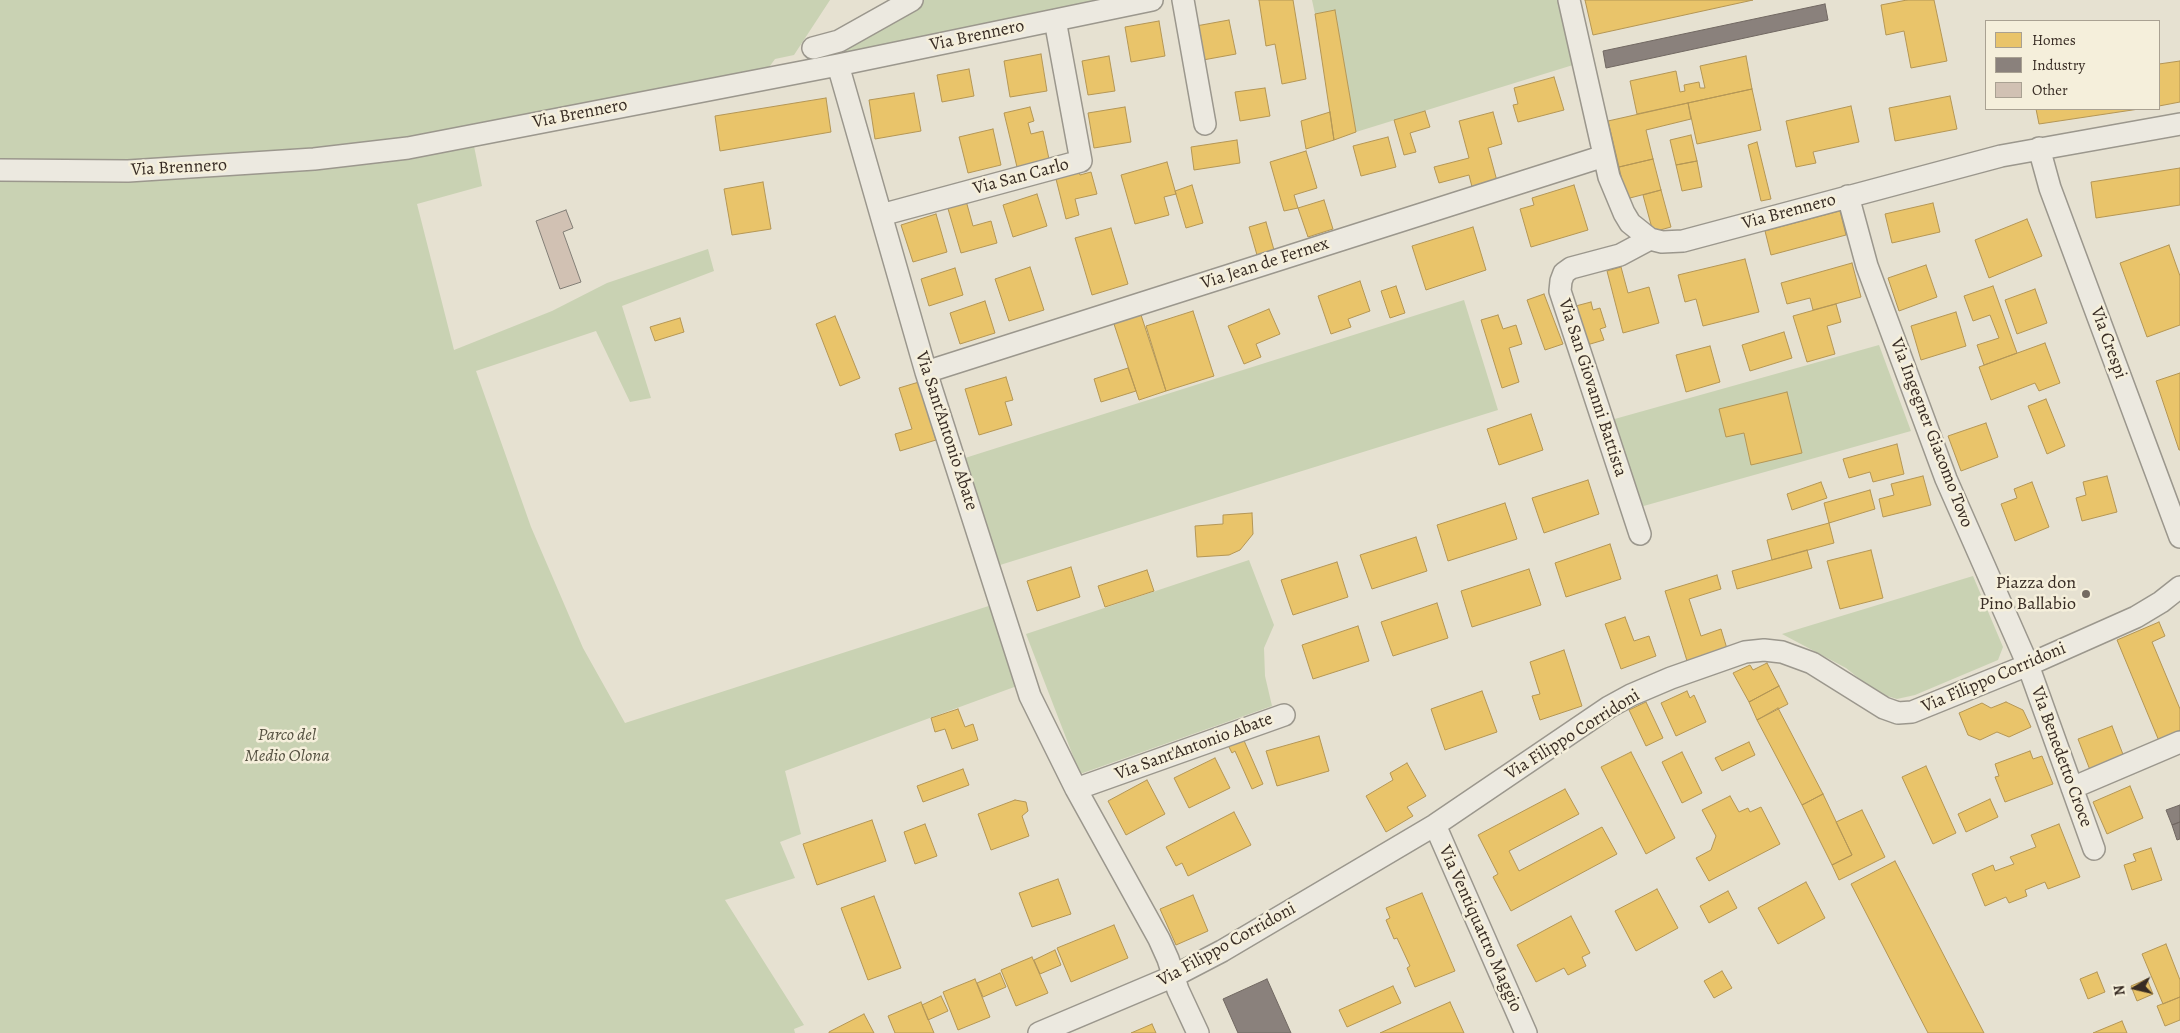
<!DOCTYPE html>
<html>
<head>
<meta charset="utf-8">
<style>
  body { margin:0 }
  #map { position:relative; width:2180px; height:1033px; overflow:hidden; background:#e6e1d1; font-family:Alegreya,serif }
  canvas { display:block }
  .legend { position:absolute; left:1985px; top:20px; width:175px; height:90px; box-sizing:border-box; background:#f5efdb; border:1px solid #a9a192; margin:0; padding:6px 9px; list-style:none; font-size:15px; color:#382c24 }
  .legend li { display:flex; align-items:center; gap:10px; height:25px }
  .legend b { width:25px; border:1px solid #a9a192 }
  .north { position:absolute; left:2110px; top:963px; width:50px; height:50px; -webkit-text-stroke:4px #f5efdb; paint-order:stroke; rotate:261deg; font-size:14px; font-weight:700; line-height:20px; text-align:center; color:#382c24 }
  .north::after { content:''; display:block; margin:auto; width:18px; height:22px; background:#382c24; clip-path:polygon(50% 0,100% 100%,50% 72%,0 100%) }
</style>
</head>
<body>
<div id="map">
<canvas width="2180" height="1033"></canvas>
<ul class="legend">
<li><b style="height:14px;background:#e9c46a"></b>Homes</li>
<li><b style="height:14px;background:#8a817c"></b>Industry</li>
<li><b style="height:14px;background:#d1c1b3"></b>Other</li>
</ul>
<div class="north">N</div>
</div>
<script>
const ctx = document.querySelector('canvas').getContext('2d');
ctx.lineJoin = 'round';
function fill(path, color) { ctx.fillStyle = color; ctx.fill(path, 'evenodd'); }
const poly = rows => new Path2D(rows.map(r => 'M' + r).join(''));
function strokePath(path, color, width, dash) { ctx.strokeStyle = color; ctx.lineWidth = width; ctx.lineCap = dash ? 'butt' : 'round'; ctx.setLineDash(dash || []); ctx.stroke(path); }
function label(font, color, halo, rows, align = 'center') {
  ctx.font = font + ' Alegreya,serif'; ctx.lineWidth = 5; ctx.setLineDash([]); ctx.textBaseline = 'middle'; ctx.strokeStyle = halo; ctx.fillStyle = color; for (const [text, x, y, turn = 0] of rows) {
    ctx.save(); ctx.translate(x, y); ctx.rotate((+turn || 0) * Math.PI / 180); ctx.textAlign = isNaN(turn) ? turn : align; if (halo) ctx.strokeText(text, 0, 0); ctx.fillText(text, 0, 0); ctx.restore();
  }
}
const green = poly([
  [0,0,830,0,794,55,775,59,762,77,472,136,482,186,417,204,454,350,552,311,607,283,708,249,714,271,622,306,651,398,630,402,596,331,476,371,531,527,583,648,625,723,998,603,1017,686,785,771,801,834,780,842,795,878,725,900,804,1025,794,1029,795,1033,0,1033],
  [910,0,1149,0,784,75],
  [1312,0,1559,0,1573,65,1356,132,1335,11,1315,14],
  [1464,300,1498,410,1000,565,965,458],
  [1879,345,1911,431,1640,507,1611,420],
  [1249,560,1274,625,1264,648,1265,676,1272,706,1080,774,1026,634],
  [1973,576,2003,647,1998,660,1915,695,1897,699,1877,693,1846,668,1782,634]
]);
const homes = poly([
  [1259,0,1293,0,1306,79,1282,84,1275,44,1266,46,1259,0],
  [1585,0,1753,0,1593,35,1585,0],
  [1907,0,1934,0,1947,61,1911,68,1904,31,1886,35,1881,5,1907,0],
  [1335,10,1356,132,1334,140,1315,14,1335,10],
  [1229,20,1236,54,1203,60,1196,26,1229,20],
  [1159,21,1165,56,1131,62,1125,27,1159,21],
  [1041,54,1047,91,1010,97,1004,61,1041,54],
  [1109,56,1115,91,1088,95,1082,61,1109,56],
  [1746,56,1752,89,1637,114,1630,81,1676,71,1680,92,1685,91,1684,85,1699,82,1700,88,1705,88,1700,66,1746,56],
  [2180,61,2180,102,2159,106,2159,64,2180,61],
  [969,69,974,96,942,102,937,75,969,69],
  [1554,77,1564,110,1518,122,1513,105,1518,104,1514,88,1554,77],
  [1265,88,1270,116,1240,121,1235,92,1265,88],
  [1752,89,1761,130,1697,144,1688,103,1752,89],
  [914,93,921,131,875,139,869,100,914,93],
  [1950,96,1957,129,1895,141,1889,108,1950,96],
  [826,98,831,132,720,151,715,116,826,98],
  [1688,103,1691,119,1646,130,1653,159,1619,167,1608,121,1688,103],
  [1851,106,1859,142,1813,152,1816,163,1796,167,1786,121,1851,106],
  [1030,107,1034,121,1028,123,1031,134,1043,131,1049,159,1017,167,1004,113,1030,107],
  [1125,107,1131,142,1094,148,1088,113,1125,107],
  [2036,109,2139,109,2039,124,2036,109],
  [1425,111,1430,127,1410,133,1416,152,1404,155,1394,120,1425,111],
  [1330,112,1334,140,1306,149,1301,121,1330,112],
  [1493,112,1502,144,1488,148,1497,181,1472,187,1469,175,1439,183,1434,167,1469,158,1459,121,1493,112],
  [993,129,1001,165,968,173,959,137,993,129],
  [1691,135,1697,161,1676,165,1670,140,1691,135],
  [1388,137,1396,167,1361,176,1353,146,1388,137],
  [1237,140,1240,163,1194,170,1191,147,1237,140],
  [1757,142,1771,199,1761,201,1748,145,1757,142],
  [1306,151,1317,188,1294,195,1298,208,1284,211,1270,162,1306,151],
  [1653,159,1661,190,1626,199,1619,167,1653,159],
  [1697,161,1702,187,1682,191,1676,165,1697,161],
  [1167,162,1176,194,1164,197,1169,215,1135,224,1121,175,1167,162],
  [2180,168,2180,205,2096,218,2091,182,2180,168],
  [1078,169,1080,175,1091,172,1097,194,1075,199,1079,215,1066,219,1055,175,1078,169],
  [763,182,771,229,732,235,724,189,763,182],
  [1192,185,1203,223,1186,228,1175,191,1192,185],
  [1574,185,1588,230,1531,247,1520,209,1534,205,1532,198,1574,185],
  [1661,190,1671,227,1653,232,1643,195,1661,190],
  [1037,194,1047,226,1013,237,1003,205,1037,194],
  [965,197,973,226,991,221,997,243,961,253,946,202,965,197],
  [1324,200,1333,229,1308,237,1298,208,1324,200],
  [1933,203,1940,232,1892,243,1885,214,1933,203],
  [1840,211,1846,235,1771,255,1765,231,1840,211],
  [936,214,947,252,913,262,901,225,936,214],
  [2027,219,2042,256,1989,278,1975,240,2027,219],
  [1266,222,1274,250,1257,255,1249,227,1266,222],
  [1473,227,1486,270,1426,290,1412,246,1473,227],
  [1111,228,1128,284,1092,295,1075,238,1111,228],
  [2169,245,2180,276,2180,325,2147,337,2120,263,2169,245],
  [1745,259,1759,312,1703,326,1696,299,1685,302,1678,275,1745,259],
  [1852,263,1861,297,1813,310,1810,298,1787,304,1781,283,1852,263],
  [1926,265,1937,297,1899,311,1888,278,1926,265],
  [1030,267,1044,310,1009,321,995,279,1030,267],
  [1621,267,1628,293,1649,287,1659,323,1623,333,1607,271,1621,267],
  [955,268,963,295,929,306,921,279,955,268],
  [1360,281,1370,311,1348,319,1351,327,1331,334,1318,296,1360,281],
  [1396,286,1405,313,1390,318,1381,291,1396,286],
  [1993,286,2017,353,1984,365,1977,345,1999,338,1990,315,1973,321,1964,296,1993,286],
  [2035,289,2047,323,2017,334,2005,300,2035,289],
  [1544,294,1563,344,1545,350,1527,300,1544,294],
  [985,301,995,333,960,344,950,313,985,301],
  [1591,302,1593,310,1600,308,1606,327,1600,329,1604,340,1580,347,1568,308,1591,302],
  [1836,304,1841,322,1827,326,1835,354,1807,362,1793,316,1836,304],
  [1269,309,1280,334,1256,344,1261,357,1244,364,1228,326,1269,309],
  [1193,311,1214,376,1166,391,1146,326,1193,311],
  [1140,312,1166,391,1139,400,1113,321,1140,312],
  [1956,312,1966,346,1921,360,1911,326,1956,312],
  [1498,315,1503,329,1516,325,1522,344,1509,348,1519,382,1502,388,1481,320,1498,315],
  [835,316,860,378,840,386,816,324,835,316],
  [680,318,684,332,655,341,650,327,680,318],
  [1784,332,1792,358,1750,371,1742,345,1784,332],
  [2045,343,2060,383,2039,391,2035,383,1991,400,1979,367,2045,343],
  [1710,346,1720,382,1686,392,1676,355,1710,346],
  [1128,368,1136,391,1101,402,1094,379,1128,368],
  [2180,373,2180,450,2179,450,2156,381,2180,373],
  [1006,377,1013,400,1005,402,1012,425,979,435,965,389,1006,377],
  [919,382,936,440,900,451,895,434,912,429,899,388,919,382],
  [1787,392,1802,453,1751,465,1744,433,1726,437,1719,409,1787,392],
  [2046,399,2065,446,2047,454,2028,406,2046,399],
  [1531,414,1543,450,1499,465,1487,429,1531,414],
  [1986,423,1998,457,1961,471,1948,436,1986,423],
  [1897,444,1904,474,1873,482,1870,472,1849,478,1843,459,1897,444],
  [1923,476,1931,505,1883,517,1879,499,1894,495,1891,484,1923,476],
  [2107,476,2117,512,2082,521,2076,498,2086,495,2083,482,2107,476],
  [1588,480,1599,514,1544,533,1532,498,1588,480],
  [1821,482,1827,498,1792,510,1787,494,1821,482],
  [2032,482,2049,527,2015,541,2001,504,2017,498,2014,489,2032,482],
  [1870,490,1875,509,1829,523,1824,503,1870,490],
  [1505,503,1517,539,1448,561,1437,525,1505,503],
  [1252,513,1253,534,1240,550,1229,555,1197,557,1195,526,1223,524,1223,515,1252,513],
  [1829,523,1834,543,1772,560,1767,540,1829,523],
  [1416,537,1427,571,1372,589,1360,555,1416,537],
  [1610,544,1621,579,1566,597,1555,563,1610,544],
  [1807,550,1812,568,1737,589,1732,571,1807,550],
  [1871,550,1883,598,1840,609,1827,561,1871,550],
  [1337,562,1348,597,1293,615,1281,580,1337,562],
  [1071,567,1080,597,1037,611,1027,581,1071,567],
  [1529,569,1541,605,1472,627,1461,591,1529,569],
  [1147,570,1154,591,1105,607,1098,586,1147,570],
  [1717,575,1721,589,1689,599,1701,636,1721,629,1728,652,1688,664,1665,591,1717,575],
  [1437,603,1448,638,1393,656,1381,622,1437,603],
  [1625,617,1634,641,1649,636,1656,656,1621,669,1605,624,1625,617],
  [2159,622,2165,636,2152,642,2180,709,2180,732,2159,741,2117,640,2159,622],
  [1358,626,1369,661,1313,679,1302,645,1358,626],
  [1564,650,1582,706,1540,720,1532,696,1540,694,1530,662,1564,650],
  [1767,663,1779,686,1749,702,1733,673,1750,665,1753,670,1767,663],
  [1779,686,1788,704,1757,720,1749,702,1779,686],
  [1482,691,1497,732,1445,750,1431,709,1482,691],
  [1687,691,1690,698,1694,695,1706,722,1676,736,1661,703,1687,691],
  [1646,702,1663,738,1646,746,1629,710,1646,702],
  [2006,702,2023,710,2031,727,2009,737,1997,732,1980,740,1968,735,1959,713,1982,703,1991,708,2006,702],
  [1778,708,1823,794,1802,805,1757,720,1778,708],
  [958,709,965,727,973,724,978,740,952,749,945,729,935,732,931,718,958,709],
  [2112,726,2124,757,2090,770,2078,739,2112,726],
  [1242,736,1263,784,1252,789,1235,751,1232,753,1227,743,1242,736],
  [1319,736,1329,771,1277,786,1266,751,1319,736],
  [1749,742,1755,755,1722,771,1715,758,1749,742],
  [2030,751,2033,759,2042,756,2053,784,2005,802,1995,777,1999,776,1995,764,2030,751],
  [1631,752,1675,838,1646,854,1601,767,1631,752],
  [1682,752,1702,793,1682,803,1662,762,1682,752],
  [1215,758,1230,788,1189,808,1174,778,1215,758],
  [1407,763,1426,796,1407,807,1413,816,1386,832,1366,796,1393,780,1390,773,1407,763],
  [1926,766,1956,833,1933,844,1902,777,1926,766],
  [963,769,969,785,923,802,917,786,963,769],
  [1147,780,1165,814,1126,835,1108,801,1147,780],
  [2130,786,2143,818,2107,834,2093,802,2130,786],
  [1565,789,1579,814,1509,851,1519,871,1602,827,1617,854,1511,911,1493,877,1498,874,1478,835,1565,789],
  [1823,794,1852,855,1832,865,1802,805,1823,794],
  [1730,796,1739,812,1748,808,1750,812,1761,807,1780,844,1709,881,1696,858,1711,850,1716,836,1702,810,1730,796],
  [1990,799,1998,817,1966,832,1958,814,1990,799],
  [1015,800,1026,802,1028,811,1022,816,1029,836,991,850,978,814,1015,800],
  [1862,810,1885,857,1839,880,1832,865,1852,855,1836,822,1862,810],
  [1234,812,1251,845,1188,876,1182,863,1176,866,1166,847,1234,812],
  [872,820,886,861,817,885,803,844,872,820],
  [925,824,937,856,915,864,904,832,925,824],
  [2059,824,2080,877,2048,889,2045,882,2025,890,2027,896,2009,903,2006,897,1985,906,1972,874,1993,865,1995,871,2014,864,2010,857,2036,847,2031,835,2059,824],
  [2151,848,2162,880,2132,890,2124,865,2136,861,2133,854,2151,848],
  [1895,861,1984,1033,1928,1033,1851,884,1895,861],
  [1058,879,1071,914,1032,927,1019,893,1058,879],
  [1806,882,1825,918,1778,944,1758,908,1806,882],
  [1657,889,1678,928,1636,951,1615,911,1657,889],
  [1728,891,1737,908,1709,923,1700,906,1728,891],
  [1422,893,1455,971,1415,987,1407,968,1410,966,1397,938,1394,939,1386,920,1390,918,1386,908,1422,893],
  [1193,895,1208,931,1176,945,1160,909,1193,895],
  [874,896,901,968,868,980,841,908,874,896],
  [1571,916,1590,953,1582,957,1586,966,1568,975,1564,968,1536,982,1517,945,1571,916],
  [1114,925,1128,958,1071,982,1057,948,1114,925],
  [2166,944,2180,980,2180,997,2163,1004,2142,954,2166,944],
  [1055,950,1061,965,1040,974,1034,960,1055,950],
  [1032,957,1048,993,1016,1006,1001,970,1032,957],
  [1722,971,1732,988,1714,998,1704,981,1722,971],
  [2097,972,2105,992,2088,999,2080,979,2097,972],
  [1000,973,1006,987,983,997,977,983,1000,973],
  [975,979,990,1017,958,1030,943,992,975,979],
  [2147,979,2153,994,2137,1001,2131,986,2147,979],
  [1393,986,1401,1003,1347,1027,1339,1010,1393,986],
  [941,996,948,1011,928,1020,922,1005,941,996],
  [2180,997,2180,1020,2165,1026,2157,1006,2180,997],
  [921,1002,934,1033,895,1033,888,1016,921,1002],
  [1450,1002,1464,1033,1380,1033,1450,1002],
  [864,1014,874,1033,829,1033,829,1032,864,1014],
  [2122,1021,2127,1033,2093,1033,2122,1021],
  [1152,1024,1156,1033,1131,1033,1152,1024]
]);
const industry = poly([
  [1825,4,1828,20,1606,68,1603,51,1825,4],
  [2180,805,2180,822,2172,825,2166,810,2180,805],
  [2180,822,2180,839,2177,840,2172,825,2180,822],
  [1267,979,1291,1033,1238,1033,1223,999,1267,979]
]);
const building = poly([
  [566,210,573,228,563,232,581,282,560,289,536,221,566,210]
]);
const street = poly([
  [1183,0,1205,124],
  [1569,0,1609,177,1624,213,1630,223,1650,239,1662,242,1683,241,2001,156,2180,124],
  [813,48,839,41,912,0],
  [838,65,926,372,1030,696,1076,789,1159,939,1168,959,1178,990,1198,1033],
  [2039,148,2050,188,2180,537],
  [0,170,128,171,314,159,408,148,838,65,1152,0],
  [1848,196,1867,266,1946,479,2028,665,2094,849],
  [881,215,1081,161,1055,20],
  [926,372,1604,156],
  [1640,534,1560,291,1561,281,1564,273,1571,268,1620,255,1650,239],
  [2072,788,2180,742],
  [1076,789,1284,715],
  [1435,825,1526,1033],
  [1039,1033,1174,976,1222,951,1435,825,1609,707,1631,695,1671,678,1745,652,1764,650,1782,652,1812,663,1884,708,1898,713,1912,712,2028,665,2136,617,2161,602,2180,587]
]);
const markers = [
  [2086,594,5,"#756b61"]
];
const streetNames = [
  ["Via Brennero",977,36,-12],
  ["Via Brennero",580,114,-11],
  ["Via Brennero",179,168,-3],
  ["Via San Carlo",1021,177,-15],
  ["Via Brennero",1789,212,-15],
  ["Via Jean de Fernex",1265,264,-18],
  ["Via Crespi",2108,343,70],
  ["Via San Giovanni Battista",1592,388,72],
  ["Via Sant'Antonio Abate",946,431,72],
  ["Via Ingegner Giacomo Tovo",1931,433,69],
  ["Via Filippo Corridoni",1994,678,-23],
  ["Via Filippo Corridoni",1573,735,-32],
  ["Via Sant'Antonio Abate",1194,747,-20],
  ["Via Benedetto Croce",2061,757,70],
  ["Via Ventiquattro Maggio",1480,929,66],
  ["Via Filippo Corridoni",1227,945,-29]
];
const poiNames = [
  ["Piazza don",2076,584],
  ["Pino Ballabio",2076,605]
];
const parkNames = [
  ["Parco del",287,736],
  ["Medio Olona",287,757]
];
fill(green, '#c9d2b3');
fill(homes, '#e9c46a');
strokePath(homes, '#b49655', 1);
fill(industry, '#8a817c');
strokePath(industry, '#716862', 1);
fill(building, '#d1c1b3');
strokePath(building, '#827e76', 1);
strokePath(street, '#9b978d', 24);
strokePath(street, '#ece9e0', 21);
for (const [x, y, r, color] of markers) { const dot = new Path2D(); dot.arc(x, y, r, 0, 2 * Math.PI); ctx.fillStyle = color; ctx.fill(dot); strokePath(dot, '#f5efdb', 2); }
label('18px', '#382c24', '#f5efdb', streetNames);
label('18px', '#382c24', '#f5efdb', poiNames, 'right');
label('italic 18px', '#565242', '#f5efdb', parkNames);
</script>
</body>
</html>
